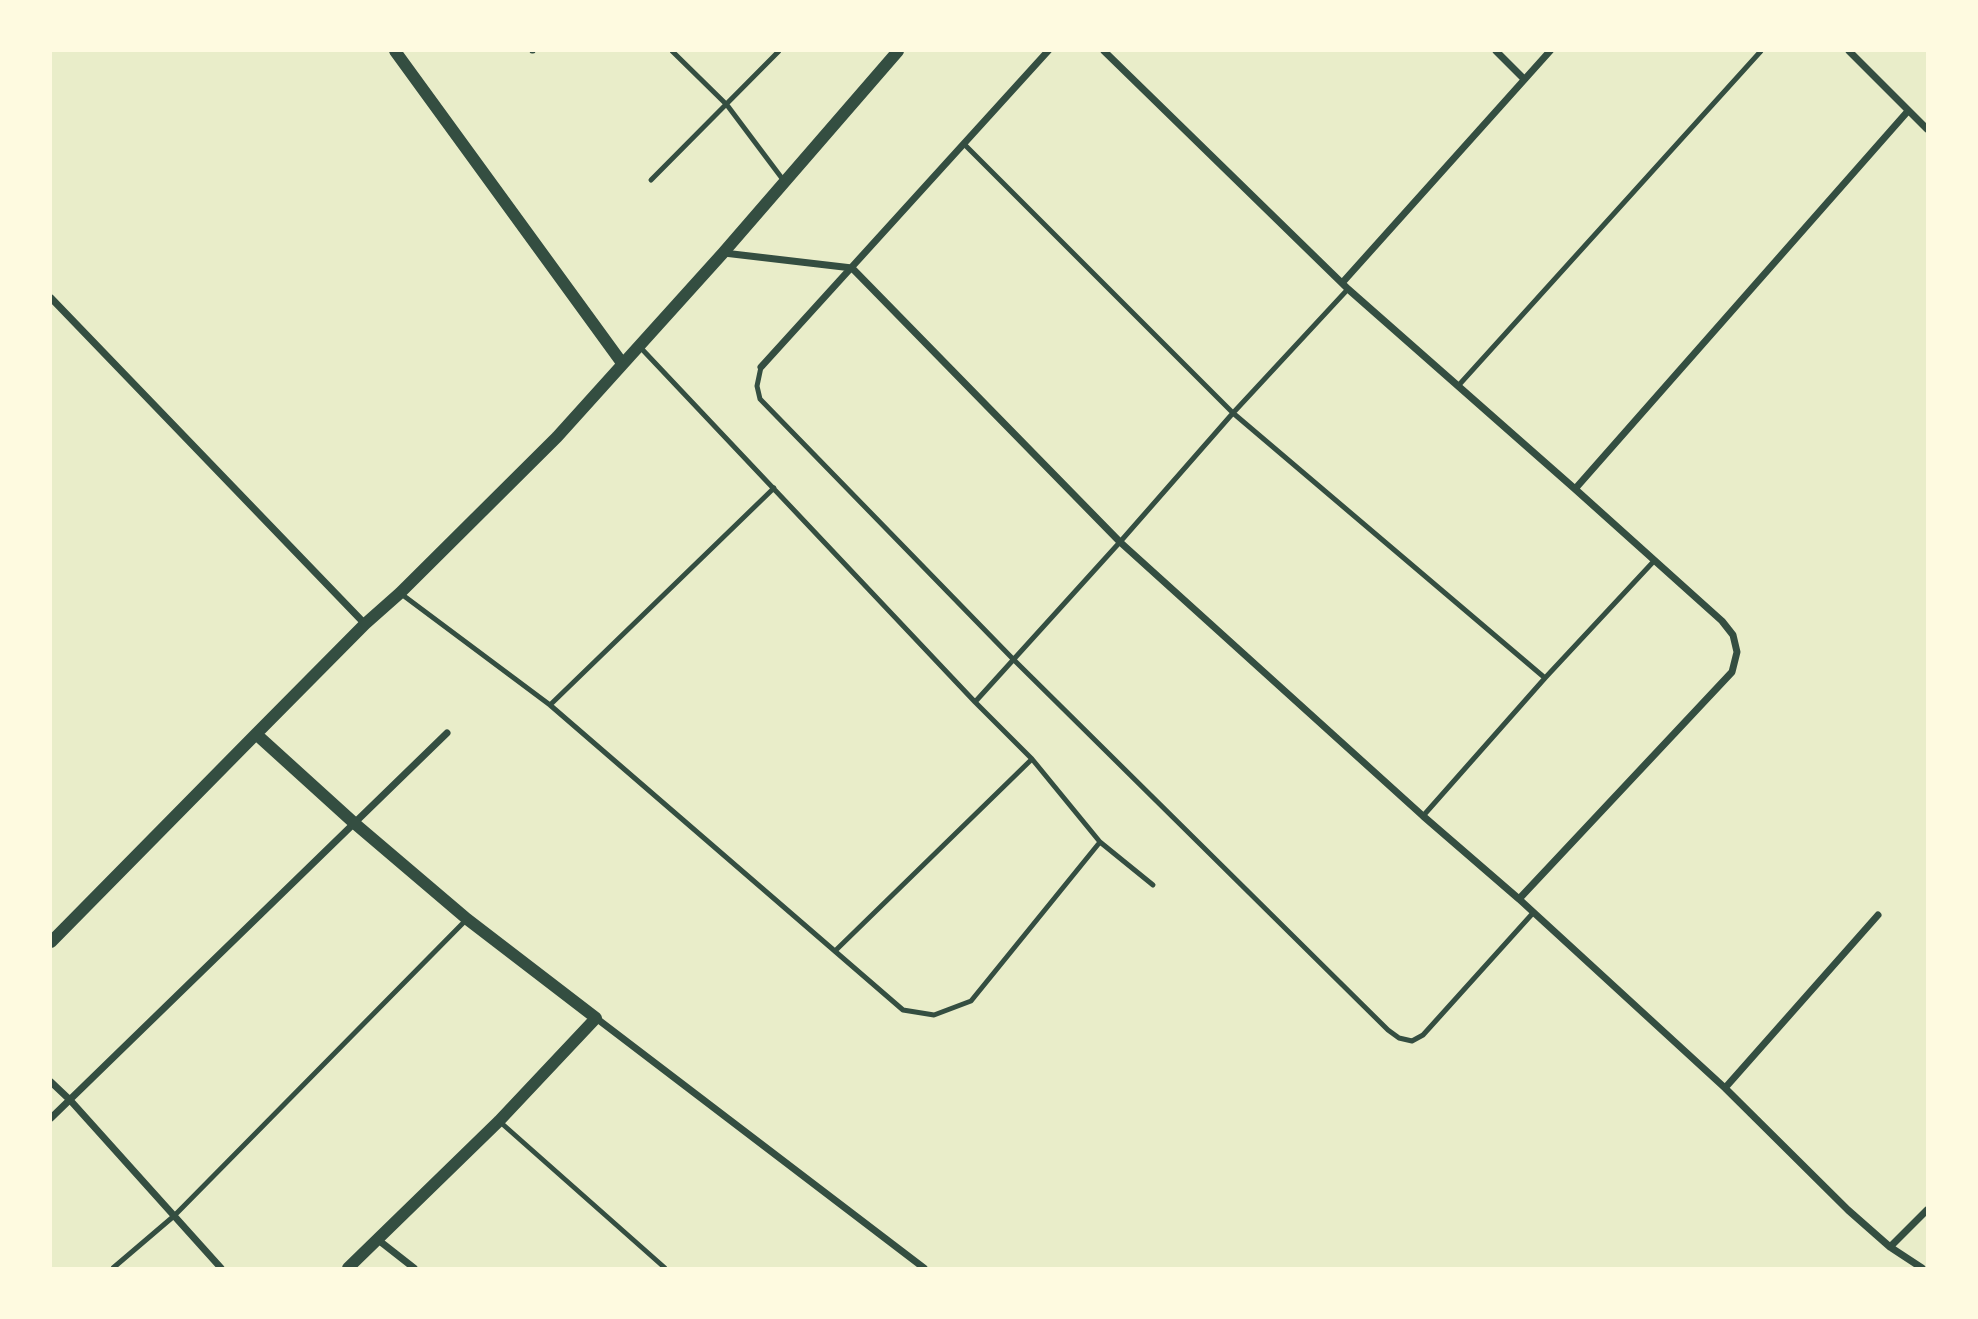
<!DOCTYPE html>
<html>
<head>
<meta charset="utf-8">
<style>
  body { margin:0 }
  #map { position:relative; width:1978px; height:1319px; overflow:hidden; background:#e9edc9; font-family:Jost,sans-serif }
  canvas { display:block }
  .frame { position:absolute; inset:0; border:52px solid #fefae0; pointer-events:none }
</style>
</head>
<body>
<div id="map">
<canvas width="1978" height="1319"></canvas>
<div class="frame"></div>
</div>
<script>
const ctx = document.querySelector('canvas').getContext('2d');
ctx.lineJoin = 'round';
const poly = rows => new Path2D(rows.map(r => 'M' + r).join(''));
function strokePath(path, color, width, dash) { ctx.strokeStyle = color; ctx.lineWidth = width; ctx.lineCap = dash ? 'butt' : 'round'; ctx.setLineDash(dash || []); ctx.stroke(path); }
const service = poly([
  [532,51,533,51],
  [672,51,727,105,784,181],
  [964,144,1233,413,1545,678],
  [651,180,779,51],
  [639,346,975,702,1032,759,1100,842,1153,885],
  [761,367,757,386,760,399,1013,659,1388,1030,1399,1038,1412,1041,1423,1035,1533,913],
  [1458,386,1761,51],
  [400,593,550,705,903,1010,934,1015,971,1001,1100,842],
  [975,702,1120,542,1233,413,1348,289],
  [550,705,774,488],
  [1423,816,1545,678,1654,561],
  [835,951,1032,759],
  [499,1121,665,1268],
  [113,1268,174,1216,467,919]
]);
const minor = poly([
  [1104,51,1348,289,1575,489,1722,621,1733,635,1737,652,1732,672,1519,899],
  [1496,51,1524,79],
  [1849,51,1927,129],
  [724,253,852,268,1120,542,1423,816,1519,899,1725,1088,1848,1210,1890,1247,1922,1268],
  [1342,283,1550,51],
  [51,298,365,624],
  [761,367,1048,51],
  [1575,489,1908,111],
  [596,1018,924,1268],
  [51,1082,70,1100,221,1268],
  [1725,1088,1878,915],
  [51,1118,447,733],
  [377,1239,414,1268],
  [1890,1247,1927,1210]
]);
const tertiary = poly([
  [395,51,622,363],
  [51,942,256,734],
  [348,1268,499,1121,596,1018,467,919,353,822,256,734,365,624,400,593,557,437,723,253,898,51]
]);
strokePath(service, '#344e41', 5);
strokePath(minor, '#344e41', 7);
strokePath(tertiary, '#344e41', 12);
</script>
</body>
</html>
